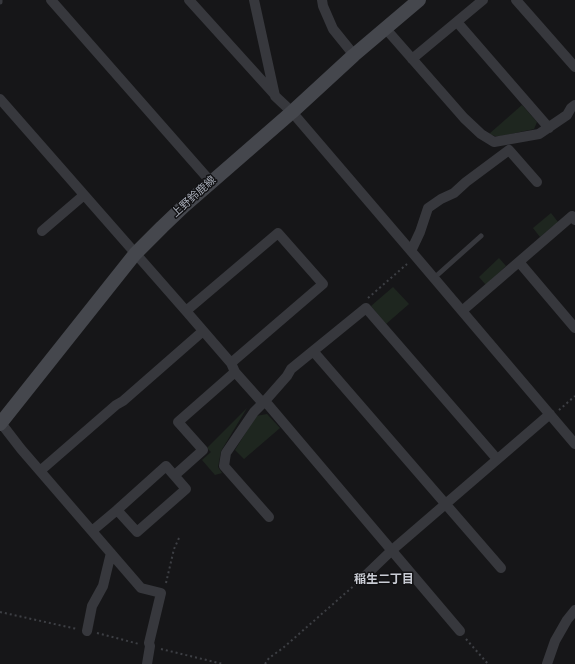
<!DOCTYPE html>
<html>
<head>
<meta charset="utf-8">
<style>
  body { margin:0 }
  canvas { display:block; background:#161618 }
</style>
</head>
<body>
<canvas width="575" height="664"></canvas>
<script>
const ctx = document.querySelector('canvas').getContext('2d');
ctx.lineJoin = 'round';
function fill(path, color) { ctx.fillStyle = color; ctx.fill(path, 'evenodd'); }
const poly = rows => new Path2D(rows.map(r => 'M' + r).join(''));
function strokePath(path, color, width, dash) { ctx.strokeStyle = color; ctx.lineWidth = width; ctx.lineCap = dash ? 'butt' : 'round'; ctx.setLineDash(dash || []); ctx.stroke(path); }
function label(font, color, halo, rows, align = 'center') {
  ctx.font = font + ' "Varela Round","Noto Sans JP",sans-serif'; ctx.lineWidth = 3; ctx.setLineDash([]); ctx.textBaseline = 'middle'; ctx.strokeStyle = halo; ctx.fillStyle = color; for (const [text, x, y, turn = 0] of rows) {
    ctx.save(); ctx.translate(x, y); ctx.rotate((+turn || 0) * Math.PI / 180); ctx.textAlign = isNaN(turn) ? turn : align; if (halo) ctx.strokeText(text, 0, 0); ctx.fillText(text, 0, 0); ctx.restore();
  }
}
const green = poly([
  [522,105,537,122,534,129,501,136,495,136,489,134],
  [551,213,558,222,540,237,533,228],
  [499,258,506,266,486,285,479,277],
  [393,287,409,304,386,324,371,306],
  [247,408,221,451,218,467,222,473,215,475,202,460,211,452,207,448],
  [267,414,280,428,244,459,235,450,256,416]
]);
const path = poly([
  [368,298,407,264],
  [559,410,575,396],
  [166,583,174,549,179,538],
  [0,612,77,629],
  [97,633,139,644],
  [466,639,488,664],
  [161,649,223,664],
  [265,664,269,658,283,648,357,583]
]);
const lane = poly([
  [0,2,0,0],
  [434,278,481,236]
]);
const street = poly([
  [51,0,211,182],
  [189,0,275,95],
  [254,0,275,96,292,112,411,251,575,444],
  [322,0,323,6,333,29,354,55],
  [516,0,575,67],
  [457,22,549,128],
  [386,29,464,118,481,134,494,142,539,134,567,115,571,108,575,105],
  [412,59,483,0],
  [0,99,186,311,231,363,235,372,260,400,265,401,460,631],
  [42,231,84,195],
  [411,251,420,232,428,208,441,199,454,193,466,182,509,150,537,182],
  [519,262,575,328],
  [186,311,278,233,323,284,231,363],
  [462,311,572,216,575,220],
  [313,351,501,568],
  [1,423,21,449,141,588,161,593,149,643,150,646,147,664],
  [166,466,186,489,137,532,117,510,166,466],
  [40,471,116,405,123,401,203,331],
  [175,475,203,450,178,422,235,372],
  [269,517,224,466,226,453,254,412,265,401,287,376,291,369,366,308,497,459],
  [92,531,117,510],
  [365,576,391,551,550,414],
  [87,631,92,606,103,586,111,553],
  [547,664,555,641,567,620,575,610]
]);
const secondary = poly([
  [0,424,135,254,162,227,184,206,292,112,354,55,419,0]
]);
const streetNames = [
  ["上野鈴鹿線",194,197,-42]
];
const neighbourhoodNames = [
  ["稲生二丁目",384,580]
];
fill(green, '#1e261f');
strokePath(path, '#3d3f44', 2, [2, 3]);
strokePath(lane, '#37383d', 5);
strokePath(street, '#37383d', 10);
strokePath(secondary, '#45474d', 14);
label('11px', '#a8adb8', '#111113', streetNames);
label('bold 12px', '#c9ccd4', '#111113', neighbourhoodNames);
</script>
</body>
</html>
